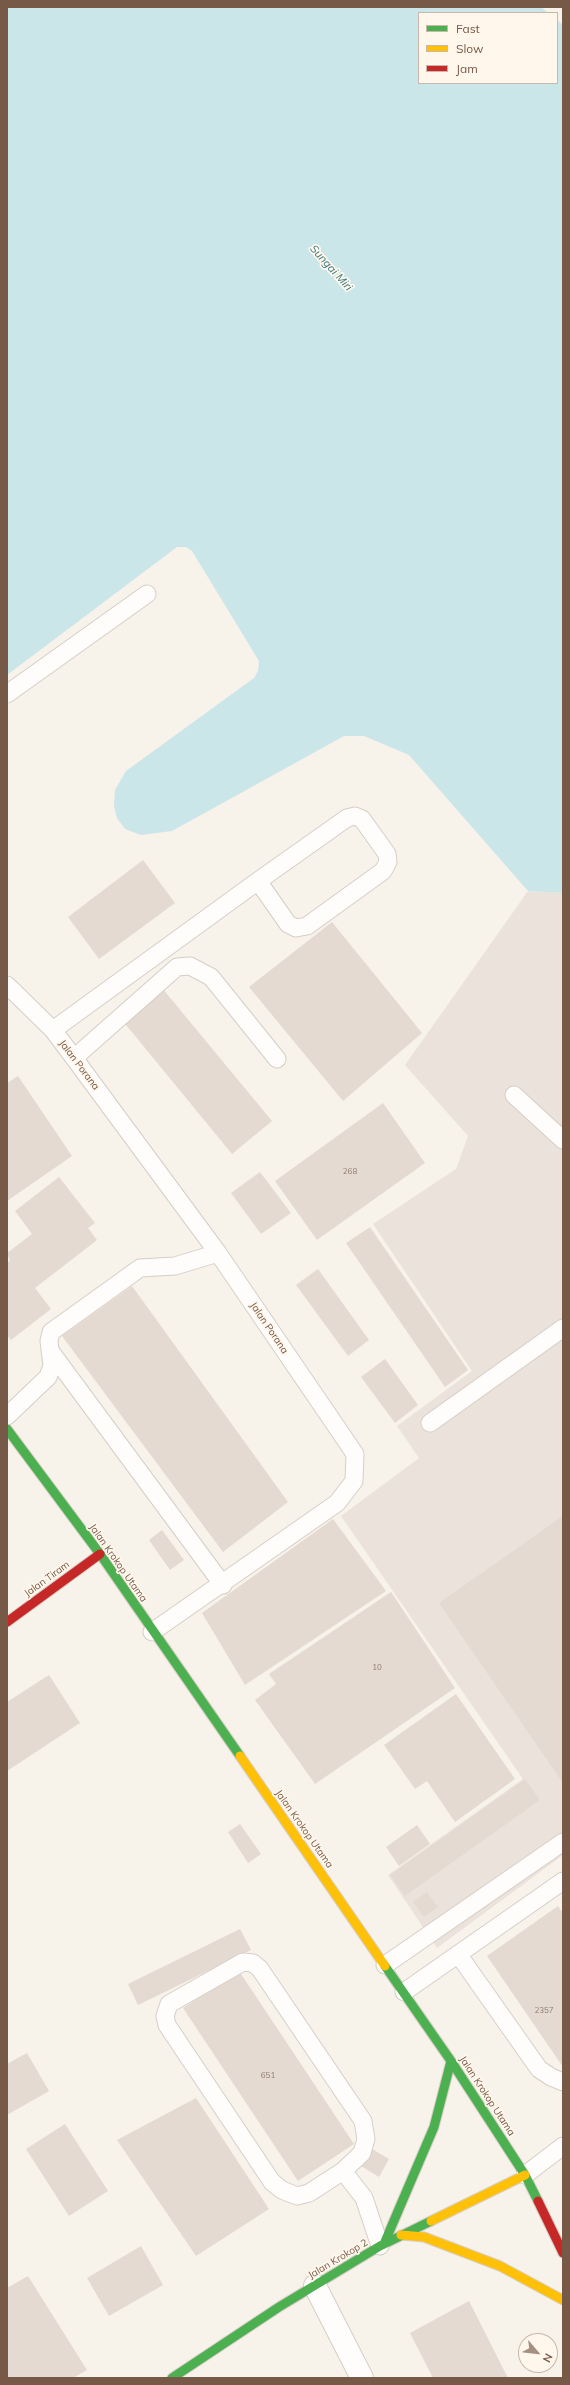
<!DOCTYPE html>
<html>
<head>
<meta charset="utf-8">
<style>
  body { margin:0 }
  #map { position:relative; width:570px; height:2385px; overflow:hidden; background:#f7f2ea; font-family:Mulish,sans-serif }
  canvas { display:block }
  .frame { position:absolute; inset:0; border:8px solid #775948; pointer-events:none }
  .legend { position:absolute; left:418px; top:12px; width:140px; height:72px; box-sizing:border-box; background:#fff7eb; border:1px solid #c9b8aa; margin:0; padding:5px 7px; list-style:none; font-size:12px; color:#775948 }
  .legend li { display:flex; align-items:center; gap:8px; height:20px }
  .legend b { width:20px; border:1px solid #c9b8aa }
  .north { position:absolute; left:518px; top:2333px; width:40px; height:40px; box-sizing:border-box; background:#fff7eb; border:1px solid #c9b8aa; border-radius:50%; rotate:118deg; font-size:11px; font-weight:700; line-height:16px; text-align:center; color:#775948 }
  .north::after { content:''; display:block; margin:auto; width:14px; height:18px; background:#a48f81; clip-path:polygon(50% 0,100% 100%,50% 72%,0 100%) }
</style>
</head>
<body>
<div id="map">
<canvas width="570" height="2385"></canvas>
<div class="frame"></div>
<ul class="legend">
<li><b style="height:5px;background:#4caf50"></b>Fast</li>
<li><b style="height:5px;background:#ffc107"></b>Slow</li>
<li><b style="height:5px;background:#c62828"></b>Jam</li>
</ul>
<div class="north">N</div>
</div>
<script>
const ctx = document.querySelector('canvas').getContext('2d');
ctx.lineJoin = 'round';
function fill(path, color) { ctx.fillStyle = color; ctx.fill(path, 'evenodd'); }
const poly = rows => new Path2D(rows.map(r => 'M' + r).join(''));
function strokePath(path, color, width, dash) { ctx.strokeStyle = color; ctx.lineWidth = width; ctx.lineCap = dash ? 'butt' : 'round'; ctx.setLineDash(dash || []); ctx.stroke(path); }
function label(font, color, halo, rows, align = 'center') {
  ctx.font = font + ' Mulish,sans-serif'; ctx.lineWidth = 3.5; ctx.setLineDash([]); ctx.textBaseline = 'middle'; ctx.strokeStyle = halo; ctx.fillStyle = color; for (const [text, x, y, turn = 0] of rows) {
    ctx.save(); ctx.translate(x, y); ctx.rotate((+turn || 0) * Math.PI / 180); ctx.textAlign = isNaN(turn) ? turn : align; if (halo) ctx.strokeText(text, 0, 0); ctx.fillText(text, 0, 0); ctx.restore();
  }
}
const industrial = poly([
  [528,891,563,893,563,1855,437,1948,388,1875,523,1779,341,1516,419,1458,397,1426,472,1371,373,1224,456,1169,468,1136,405,1065]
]);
const water = poly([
  [7,7,541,7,548,13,419,13,419,83,557,83,557,20,563,25,563,893,528,891,409,755,364,736,344,736,172,831,141,835,125,829,117,818,114,806,115,790,126,771,254,678,258,671,259,661,192,551,186,547,177,547,7,675]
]);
const building = poly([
  [143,860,175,903,99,959,68,917],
  [332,922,422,1033,343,1101,249,987],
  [162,988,272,1121,232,1154,122,1020],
  [18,1076,72,1156,7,1201,7,1083],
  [383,1103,425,1163,317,1240,275,1181],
  [260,1172,291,1213,261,1234,231,1193],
  [59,1177,95,1223,88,1228,97,1240,35,1288,51,1309,11,1340,7,1335,7,1263,10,1261,7,1253,32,1234,15,1211],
  [370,1227,468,1370,445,1387,346,1243],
  [318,1269,369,1340,348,1356,296,1285],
  [132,1286,288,1502,223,1552,62,1336],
  [385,1359,418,1405,395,1423,361,1377],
  [563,1516,563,1783,439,1603],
  [333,1519,386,1591,245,1685,202,1613],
  [162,1530,184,1560,170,1570,149,1540],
  [391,1592,455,1688,315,1784,255,1700,276,1684,269,1674],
  [49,1675,80,1723,7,1771,7,1702],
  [456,1694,515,1779,455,1822,427,1781,415,1789,384,1745],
  [525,1779,540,1800,405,1896,390,1875],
  [240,1824,261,1854,248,1863,228,1832],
  [417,1825,430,1844,399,1866,386,1847],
  [427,1892,438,1907,424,1917,413,1902],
  [558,1906,563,1913,563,2067,487,1956],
  [240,1929,251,1950,138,2005,128,1984],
  [239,1971,354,2144,298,2181,183,2008],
  [27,2053,49,2091,7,2115,7,2064],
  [196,2098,269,2209,196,2256,117,2140],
  [65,2124,108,2191,69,2216,26,2149],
  [372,2149,389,2159,379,2177,361,2166],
  [141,2246,163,2285,109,2316,87,2278],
  [28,2276,87,2370,73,2378,7,2378,7,2288],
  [469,2301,508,2378,433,2378,410,2333]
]);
const lane = poly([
  [7,694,147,594],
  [7,985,53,1030,74,1058,218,1253,355,1454,354,1481,337,1503,152,1632],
  [53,1030,258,881,347,818,355,816,362,819,387,854,388,862,383,871,307,926,296,928,288,924,258,881],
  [74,1058,177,967,190,966,211,977,277,1059],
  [514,1095,563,1140],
  [51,1352,223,1585],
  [7,1416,48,1377,52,1366,49,1341,51,1332,140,1268,175,1266,218,1253],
  [430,1423,563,1328],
  [458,1954,539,2069,551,2077,563,2082],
  [385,1965,563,1842],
  [404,1992,563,1881],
  [343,2171,309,2193,297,2196,282,2190,272,2182,167,2025,165,2016,169,2004,243,1962,253,1963,260,1969,363,2121,366,2139,362,2153,343,2171,364,2198,380,2246],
  [525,2175,563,2146]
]);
const street = poly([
  [315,2286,362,2378]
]);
const fast = poly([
  [7,1429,100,1554,240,1756],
  [385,1966,451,2061,525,2175,538,2201],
  [384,2244,434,2127,451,2061],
  [172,2378,279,2307,380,2246,431,2221]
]);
const slow = poly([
  [240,1756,385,1966],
  [431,2221,525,2175],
  [401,2235,424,2237,500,2266,563,2300]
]);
const jam = poly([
  [7,1622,100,1554],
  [538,2201,563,2253]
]);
const numberNames = [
  ["268",350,1172],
  ["10",377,1668],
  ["2357",544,2011],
  ["651",268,2076]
];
const streetNames = [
  ["Jalan Porana",79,1065,53],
  ["Jalan Porana",269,1328,56],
  ["Jalan Krokop Utama",118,1563,55],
  ["Jalan Tiram",47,1579,-36],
  ["Jalan Krokop Utama",304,1829,55],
  ["Jalan Krokop Utama",487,2096,57],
  ["Jalan Krokop 2",338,2259,-31]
];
const waterNames = [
  ["Sungai Miri",331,268,48]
];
fill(industrial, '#ebe2db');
fill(water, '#cbe6e9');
fill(building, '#e4dad2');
strokePath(lane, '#d6cec6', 19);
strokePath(street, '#d6cec6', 24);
strokePath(fast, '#d7cec6', 11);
strokePath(slow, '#d7cec6', 11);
strokePath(jam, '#d7cec6', 11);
strokePath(lane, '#fefdfc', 17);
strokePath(street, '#fefdfc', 22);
strokePath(fast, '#4caf50', 9);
strokePath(slow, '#ffc107', 9);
strokePath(jam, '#c62828', 9);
label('8px', '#947b6d', null, numberNames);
label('10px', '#775948', '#fff7eb', streetNames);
label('italic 11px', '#3e7984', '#fff7eb', waterNames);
</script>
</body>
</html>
